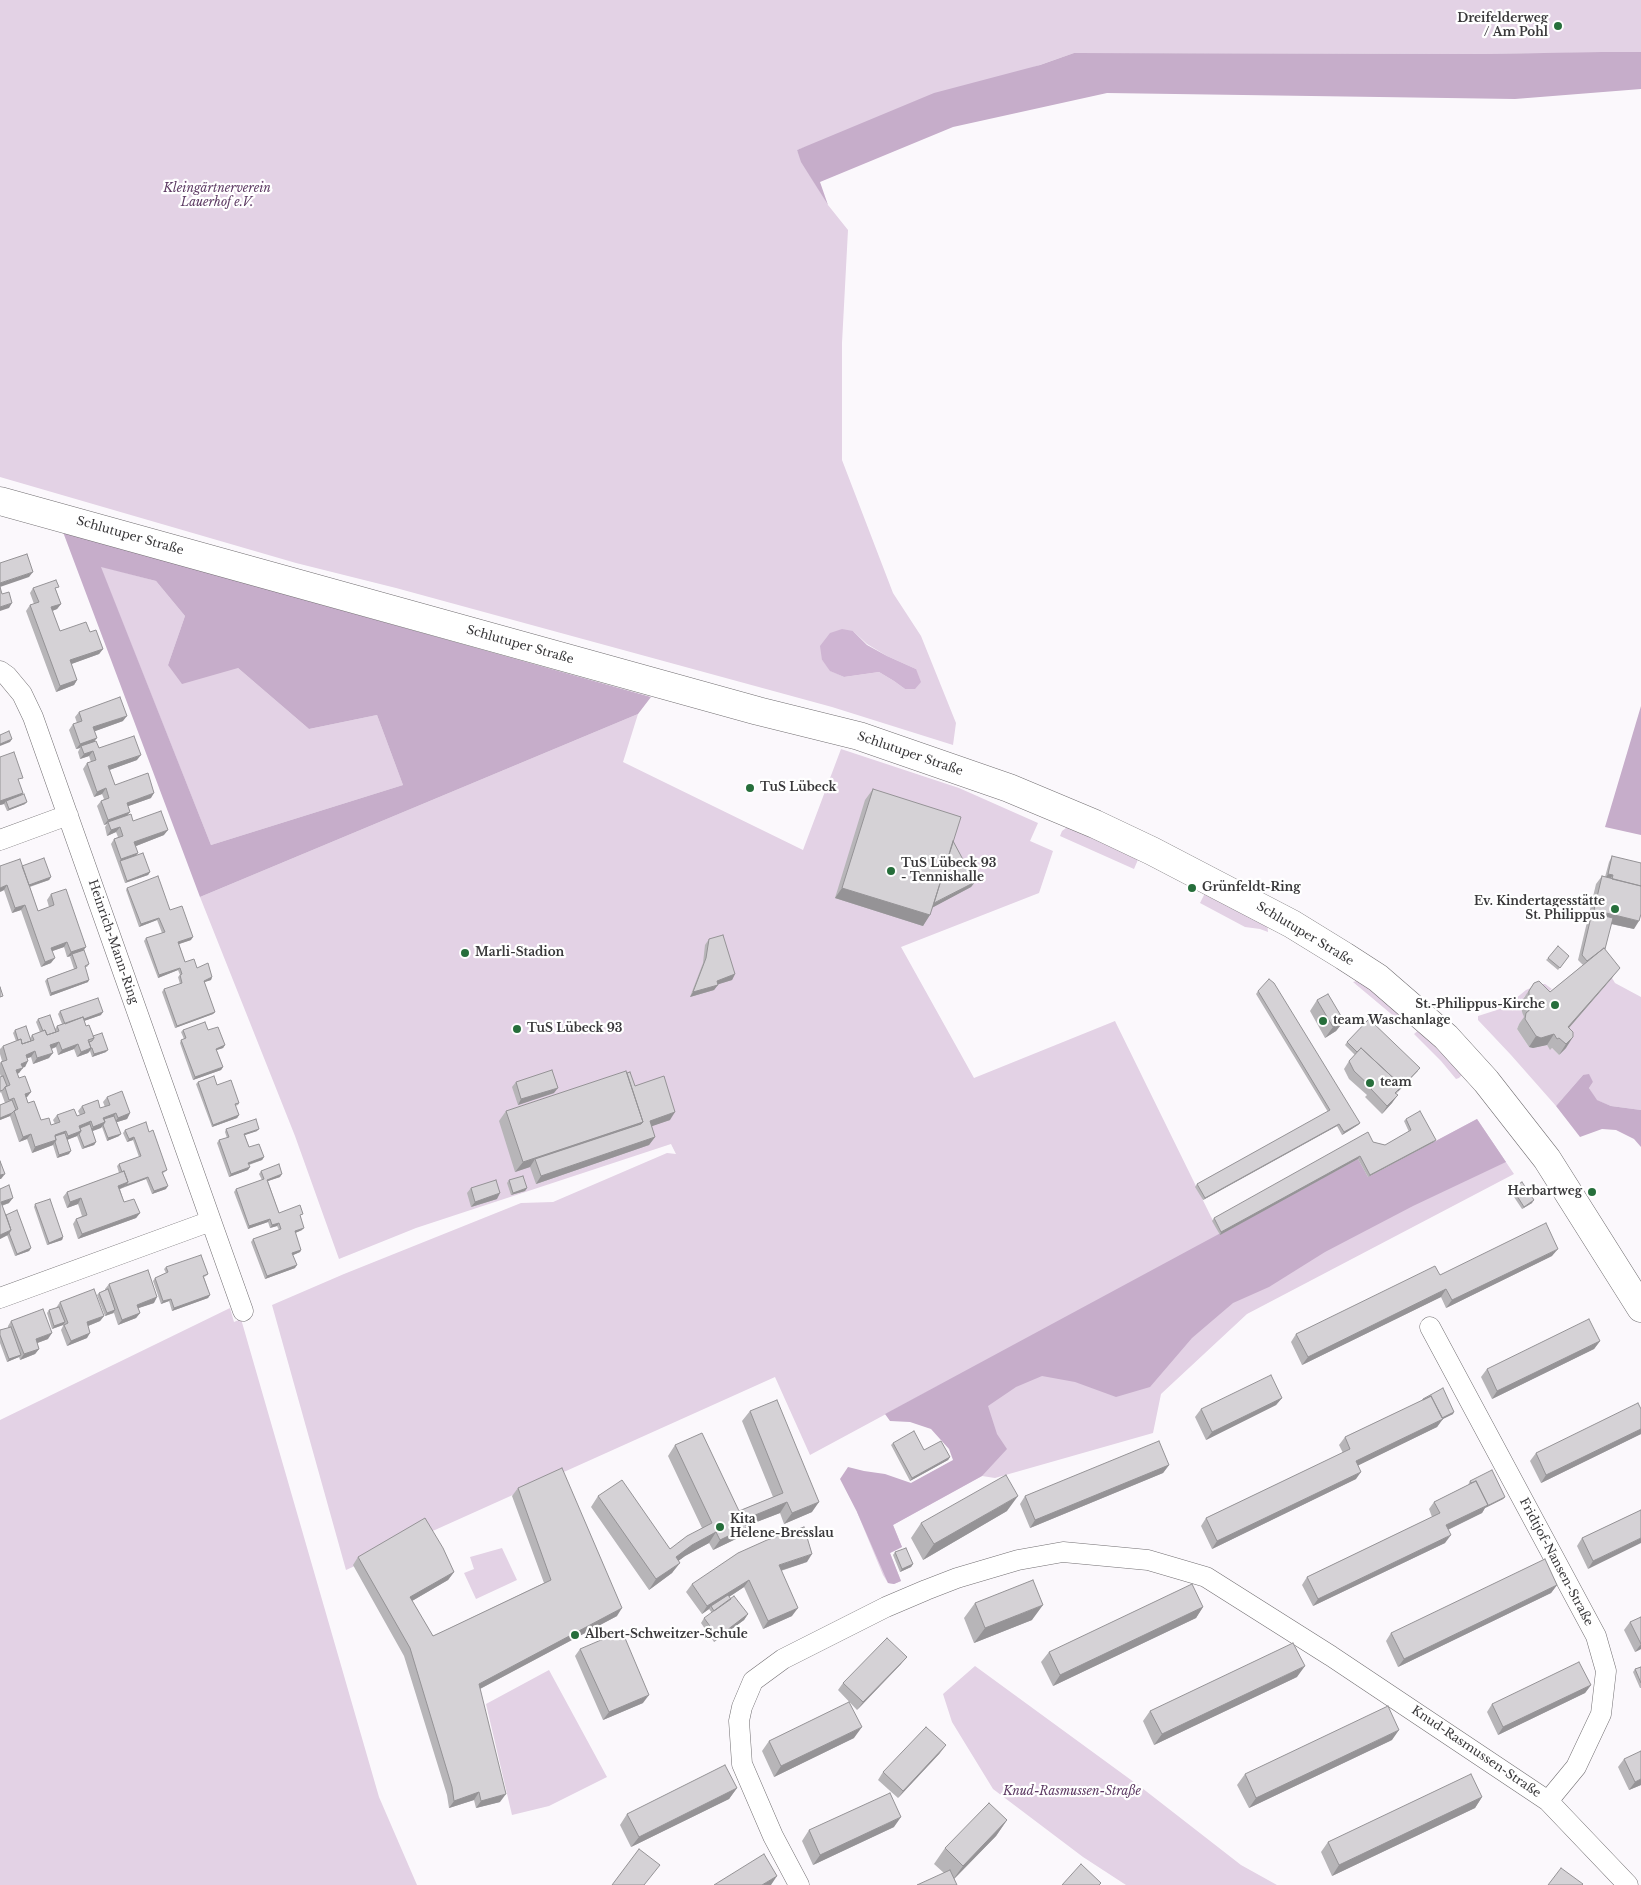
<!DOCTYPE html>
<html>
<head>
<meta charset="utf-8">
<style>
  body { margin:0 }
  canvas { display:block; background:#fbf8fc }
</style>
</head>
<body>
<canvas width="1641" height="1885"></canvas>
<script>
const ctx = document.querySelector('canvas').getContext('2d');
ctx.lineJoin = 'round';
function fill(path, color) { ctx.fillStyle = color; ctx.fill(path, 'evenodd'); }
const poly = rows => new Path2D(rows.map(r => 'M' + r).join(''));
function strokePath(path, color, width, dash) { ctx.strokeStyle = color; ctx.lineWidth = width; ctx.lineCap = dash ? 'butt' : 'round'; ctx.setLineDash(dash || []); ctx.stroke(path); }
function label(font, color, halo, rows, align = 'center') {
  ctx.font = font + ' "Libre Baskerville",serif'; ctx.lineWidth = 4.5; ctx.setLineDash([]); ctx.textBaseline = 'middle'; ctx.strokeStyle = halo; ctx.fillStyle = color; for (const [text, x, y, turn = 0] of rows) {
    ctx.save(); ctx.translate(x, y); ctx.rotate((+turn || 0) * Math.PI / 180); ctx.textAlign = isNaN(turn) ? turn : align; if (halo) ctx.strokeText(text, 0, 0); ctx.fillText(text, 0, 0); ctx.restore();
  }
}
const green = poly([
  [0,0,1641,0,1641,52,1486,54,1074,53,797,150,802,162,828,205,848,230,842,343,842,460,893,593,921,636,956,723,953,745,832,707,396,588,296,563,0,477],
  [853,631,867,644,887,656,916,669,905,689,894,681,879,672,844,677,831,671,822,660],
  [100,566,156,581,185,616,168,665,238,668,309,729,377,715,403,785,211,845],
  [638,714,623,762,803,850,841,749,959,788,1038,823,1030,841,1053,851,1039,893,901,947,974,1078,1115,1021,1220,1235,1358,1159,1368,1177,1477,1119,1514,1174,1247,1314,1161,1394,1153,1433,995,1478,982,1476,893,1525,902,1547,890,1553,901,1581,894,1584,888,1583,883,1575,857,1512,971,1451,938,1386,810,1455,775,1377,346,1570,272,1305,344,1274,521,1203,553,1202,667,1153,676,1154,671,1144,416,1228,339,1259,295,1136,200,897],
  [1070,825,1140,855,1134,869,1060,836,1062,831],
  [1207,889,1267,923,1268,932,1260,929,1245,927,1200,903],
  [1612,978,1615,983,1641,997,1641,1110,1611,1106,1596,1100,1589,1088,1593,1082,1583,1075,1556,1106,1511,1055,1478,1020,1478,1016,1500,1009,1509,1004,1526,990,1539,984,1545,984,1552,989,1539,998,1527,994,1524,997,1521,1008,1525,1019,1519,1024,1517,1029,1529,1047,1533,1048,1547,1045,1550,1049,1552,1048,1559,1055,1566,1045,1561,1037],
  [1360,980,1407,1015,1402,1023,1353,982],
  [1421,1028,1463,1074,1459,1078,1456,1079,1441,1061,1414,1034],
  [230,1308,234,1322,241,1319,379,1797,417,1885,0,1885,0,1420],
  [502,1548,517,1580,476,1599,464,1573,474,1569,470,1557],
  [975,1666,1142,1788,1241,1865,1277,1885,1126,1885,1083,1857,993,1789,952,1722,943,1694],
  [549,1670,607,1777,549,1806,512,1815,486,1704]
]);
const forest = poly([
  [1602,52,1641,52,1641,89,1515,99,1107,93,953,127,820,182,828,205,801,162,797,150,934,93,1040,65,1074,53,1486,54],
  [63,532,651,697,638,714,200,897],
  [101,567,156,581,185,616,168,665,182,684,238,668,309,729,377,715,403,785,211,845],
  [1641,706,1641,835,1605,827],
  [1589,1074,1593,1082,1589,1088,1597,1100,1611,1106,1641,1110,1641,1147,1634,1139,1616,1130,1602,1129,1580,1137,1556,1106,1583,1075],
  [1477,1119,1506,1162,1413,1206,1325,1252,1269,1287,1233,1303,1192,1338,1150,1387,1116,1397,1075,1382,1042,1376,1016,1387,988,1406,997,1434,1007,1449,982,1476,893,1525,902,1547,890,1553,901,1581,894,1584,888,1583,857,1512,840,1479,848,1467,864,1471,885,1474,911,1483,953,1460,949,1449,931,1429,910,1422,890,1421,885,1414,1358,1159,1368,1177]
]);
const water = poly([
  [842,629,853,631,867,645,887,656,916,669,921,682,915,689,905,689,894,681,879,672,844,677,830,671,822,660,820,646,830,633]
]);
const street = poly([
  [0,671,7,676,22,694,33,717,211,1221,0,1298],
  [0,840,68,815],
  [211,1221,243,1311],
  [1430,1327,1596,1636,1606,1671,1601,1714,1576,1767,1548,1801],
  [799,1885,773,1836,742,1764,739,1721,742,1707,753,1681,783,1659,886,1607,926,1590,957,1578,1018,1560,1063,1552,1148,1560,1206,1577,1331,1656,1548,1801,1628,1885]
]);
const secondary = poly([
  [0,501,758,711,859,736,1009,788,1095,824,1152,851,1292,924,1344,956,1378,978,1446,1037,1486,1081,1547,1159,1641,1308]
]);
const wall = poly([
  [33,588,56,590,61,604,57,609,52,611,60,631,90,632,103,649,99,654,71,664,77,680,74,685,56,692,26,611,30,605,34,604,30,593],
  [79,712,123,721,95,731,94,742,99,748,137,760,109,770,115,785,151,798,128,806,127,815,133,821,164,835,136,846,136,855,150,872,148,875,125,883,111,844,114,839,118,837,116,832,107,836,105,827,107,824,104,825,97,806,101,801,104,799,102,794,94,797,83,769,87,763,91,762,89,756,80,759,78,752,80,748,76,749,69,730,73,724,77,723,75,717],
  [0,757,19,783,23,793,21,795,25,804,7,811,4,804,0,805],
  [873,789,953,841,975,882,971,887,933,907,923,926,835,898,865,800],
  [1612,856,1634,929,1611,924,1605,949,1612,978,1569,1028,1566,1048,1559,1055,1552,1048,1550,1050,1547,1045,1533,1048,1529,1047,1517,1029,1519,1024,1524,1017,1522,1012,1521,1002,1534,983,1550,992,1583,965,1578,960,1596,884,1602,876,1605,877,1609,862],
  [22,866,51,877,49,880,30,887,38,911,49,907,47,900,51,894,86,947,83,950,89,964,87,967,85,967,88,982,50,996,45,981,47,979,74,969,70,957,71,956,67,957,64,947,52,951,51,963,41,967,21,910,12,913,4,890,0,892],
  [127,888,170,910,191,940,179,944,185,962,197,968,212,977,211,980,204,982,215,1012,213,1014,175,1028,162,992,164,989,180,984,178,977,180,975,178,970,158,978,144,941,146,938,162,933,157,920,139,927,126,890],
  [709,939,735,974,732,980,718,984,714,990,690,997,703,963,705,945],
  [1569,956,1558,970,1546,960,1548,958],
  [1258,991,1360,1123,1358,1125,1342,1135,1337,1126,1203,1200,1195,1187,1197,1184,1328,1112,1256,994],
  [1317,1000,1344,1021,1336,1031,1325,1038,1310,1011],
  [60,1011,101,1015,84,1021,86,1026,93,1036,106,1052,92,1057,90,1051,88,1053,77,1057,74,1049,58,1055,56,1047,52,1049,49,1058,33,1064,31,1057,27,1058,25,1067,22,1067,19,1073,17,1074,19,1078,31,1092,27,1097,26,1097,28,1103,41,1120,51,1125,55,1124,53,1120,57,1115,77,1116,80,1115,78,1111,82,1106,100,1108,105,1107,103,1102,107,1097,130,1113,127,1119,117,1122,119,1136,107,1141,102,1127,92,1131,96,1142,94,1145,82,1149,77,1136,67,1140,69,1154,57,1158,53,1145,32,1153,27,1139,19,1142,10,1116,0,1120,0,1105,5,1103,1,1092,0,1093,1,1077,0,1074,0,1063,2,1061,0,1054,0,1049,3,1046,16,1041,13,1033,15,1030,30,1038,32,1035,40,1032,36,1022,38,1019,55,1029,57,1026,62,1024,58,1014],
  [183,1030,208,1030,225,1045,223,1048,216,1050,223,1067,221,1070,193,1080,180,1043,181,1040,184,1039,181,1032],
  [1347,1042,1418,1071,1396,1094,1392,1103,1382,1114,1365,1097,1367,1095,1349,1079,1344,1069,1349,1061,1355,1055,1345,1045],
  [198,1082,217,1085,239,1103,238,1105,235,1106,239,1115,237,1118,212,1127,196,1084],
  [516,1082,554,1093,518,1105,512,1087],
  [635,1086,670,1120,651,1126,655,1137,649,1145,536,1184,530,1167,515,1172,499,1121,506,1111],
  [1406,1119,1434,1142,1368,1177,1358,1159,1220,1235,1212,1221,1214,1218,1373,1142,1385,1145,1409,1132,1404,1121],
  [226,1129,257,1131,245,1135,249,1147,264,1157,262,1160,249,1165,248,1170,229,1177,217,1143,219,1140,227,1138,225,1132],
  [125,1130,149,1132,167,1170,165,1172,163,1173,166,1189,152,1194,146,1179,120,1189,124,1202,140,1213,136,1218,78,1239,73,1224,76,1219,82,1216,78,1204,67,1208,63,1197,67,1192,119,1173,117,1166,119,1164,139,1157,133,1140,127,1142,123,1133],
  [261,1171,280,1177,268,1181,279,1213,301,1217,302,1230,295,1233,301,1250,300,1252,293,1255,295,1268,265,1279,251,1242,253,1239,279,1230,277,1226,270,1228,268,1222,248,1229,234,1192,236,1189,262,1180,259,1174],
  [509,1180,527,1188,525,1191,511,1195,507,1183],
  [471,1188,497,1199,471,1207,467,1193],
  [1512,1188,1532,1203,1522,1209,1510,1191],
  [0,1189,9,1203,2,1206,6,1215,31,1248,29,1251,15,1256,7,1235,0,1239],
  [35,1204,63,1237,62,1240,47,1245,34,1207],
  [1552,1256,1446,1308,1441,1297,1302,1365,1291,1342,1296,1334,1440,1275],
  [166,1267,208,1274,206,1276,204,1277,210,1295,208,1298,172,1311,169,1301,161,1304,153,1281,155,1278,166,1273,164,1269],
  [109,1284,154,1303,138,1308,140,1313,136,1318,118,1325,114,1313,105,1316,97,1295,99,1293,105,1290,105,1289],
  [60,1302,104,1316,100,1321,88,1326,87,1338,67,1346,61,1330,63,1326,63,1325,52,1329,47,1313,49,1310,56,1308],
  [11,1321,48,1339,37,1343,39,1349,35,1354,20,1360,19,1357,7,1362,0,1343,0,1330,8,1328,8,1326],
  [1600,1341,1594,1349,1492,1399,1481,1377,1487,1369],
  [1282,1398,1276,1405,1206,1440,1195,1417,1201,1409],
  [1423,1399,1453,1414,1442,1419,1437,1427,1358,1465,1356,1479,1212,1549,1201,1526,1206,1518,1343,1453,1339,1445,1345,1437,1421,1401],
  [1641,1409,1641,1434,1541,1483,1530,1461,1536,1453],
  [750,1411,812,1512,784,1524,780,1513,746,1526,740,1537,713,1550,709,1543,685,1556,678,1561,672,1573,649,1590,591,1507,598,1496,670,1549,702,1528,668,1456,675,1445,739,1511,773,1497,742,1421],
  [893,1443,924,1450,950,1457,948,1460,910,1481,891,1445],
  [1169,1465,1163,1473,1030,1528,1020,1504,1025,1496],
  [1470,1481,1505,1497,1503,1499,1485,1508,1482,1513,1448,1530,1445,1543,1313,1606,1302,1585,1307,1577,1432,1517,1429,1509,1434,1502,1468,1485],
  [518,1488,617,1616,480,1689,500,1802,476,1808,474,1800,449,1808,447,1795,404,1656,353,1565,358,1557,454,1572,448,1580,412,1601,433,1636,448,1629,544,1583,512,1496],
  [1641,1510,1588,1569,1577,1546,1582,1538],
  [1007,1511,923,1560,911,1538,921,1523],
  [895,1552,913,1564,911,1567,900,1572,893,1555],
  [807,1562,781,1571,792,1616,763,1629,744,1587,729,1597,748,1614,744,1620,714,1642,701,1623,704,1618,712,1613,709,1609,702,1614,686,1592,692,1584],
  [1557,1585,1551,1593,1398,1667,1386,1641,1391,1633],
  [975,1603,1032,1620,974,1643,964,1618],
  [1203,1607,1196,1618,1053,1686,1041,1662,1049,1652],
  [1641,1617,1641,1649,1635,1652,1624,1630,1630,1622],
  [580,1649,643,1703,603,1720,575,1656],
  [901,1664,857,1710,838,1690,843,1683],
  [1641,1667,1641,1688,1640,1688,1633,1672,1635,1669],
  [1297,1677,1154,1745,1143,1721,1150,1711],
  [1591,1685,1585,1693,1498,1735,1487,1712,1492,1704],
  [854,1738,774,1777,762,1751,769,1741],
  [1392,1740,1249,1808,1237,1785,1245,1774],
  [940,1753,898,1798,878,1780,883,1772],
  [1624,1759,1641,1785,1629,1790,1618,1767],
  [737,1788,729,1799,631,1847,620,1825,627,1814],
  [1482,1797,1475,1808,1332,1876,1321,1852,1328,1842],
  [1007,1820,996,1836,954,1879,944,1873,934,1864,945,1848],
  [894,1827,813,1865,802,1841,809,1830]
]);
const shadedWall = poly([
  [33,572,29,577,0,587,0,583],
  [12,603,9,608,0,611,0,607],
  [61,604,57,609,47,613,51,607],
  [103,649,99,654,66,666,70,660],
  [77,680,74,685,56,692,60,686],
  [127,716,123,721,90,733,93,727],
  [97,738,93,743,81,746,80,748,76,749,80,744],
  [12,739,10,742,0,746,0,744],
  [93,751,89,756,80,759,84,754],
  [141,755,137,760,104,772,108,766],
  [106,788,102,794,94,797,97,792],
  [23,793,19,798,6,801,4,804,0,805,0,801],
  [154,793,151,798,123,808,127,803],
  [27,802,25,804,7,811,9,809],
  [130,812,126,817,108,822,107,824,104,825,108,820],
  [120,827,116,832,107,836,111,830],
  [168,830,164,835,131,848,134,842],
  [138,853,134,858,120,861,121,859],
  [150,872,148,875,125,883,127,881],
  [1608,874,1613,875,1609,880,1605,879],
  [51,877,49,880,25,888,27,886],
  [975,882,971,887,928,910,931,905],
  [7,885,4,890,0,892,0,888],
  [842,888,930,915,923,926,835,898],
  [25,905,21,910,12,913,15,908],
  [1594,910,1639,921,1634,929,1590,919,1592,913],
  [159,918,157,920,139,927,141,924],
  [193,937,191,940,176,945,178,942],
  [67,942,64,947,47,953,51,948],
  [86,947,82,952,72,954,71,956,67,957,71,952],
  [55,958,51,963,41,967,45,962],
  [180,968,178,970,158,978,159,975],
  [1620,968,1612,978,1561,1037,1568,1027],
  [735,974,732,980,713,986,717,981],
  [212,977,211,980,202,983,204,981],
  [89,980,88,982,50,996,51,993],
  [718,985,714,990,690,997,693,992],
  [103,1012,101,1015,64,1028,65,1025],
  [215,1012,213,1014,175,1028,177,1026],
  [1344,1021,1336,1031,1325,1038,1333,1027],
  [1554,1034,1547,1045,1533,1048,1529,1047,1536,1036],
  [1573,1037,1566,1048,1559,1055,1566,1044],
  [59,1042,56,1047,47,1050,50,1045],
  [78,1044,74,1049,58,1055,62,1050],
  [225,1045,223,1048,214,1051,216,1049],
  [92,1048,88,1053,77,1057,81,1052],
  [108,1050,106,1052,92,1057,94,1054],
  [35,1051,31,1057,22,1060,26,1055],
  [53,1053,49,1058,33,1064,37,1058],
  [28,1061,25,1067,18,1069,21,1064],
  [223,1067,221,1070,193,1080,195,1077],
  [23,1068,19,1073,12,1076,16,1070],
  [558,1088,554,1093,518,1105,521,1099],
  [31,1092,27,1097,21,1099,25,1094],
  [1398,1095,1392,1103,1382,1114,1387,1106],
  [675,1112,670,1120,644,1129,650,1121],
  [12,1113,10,1116,0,1120,0,1118],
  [116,1113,112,1118,102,1122,103,1118],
  [130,1113,127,1119,114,1123,118,1118],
  [239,1115,237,1118,212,1127,213,1125],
  [91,1121,88,1127,78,1130,79,1126],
  [105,1122,101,1128,90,1132,93,1127],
  [643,1122,636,1132,535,1159,530,1167,515,1172,523,1162],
  [1360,1123,1358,1125,1342,1135,1344,1132],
  [1339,1124,1337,1126,1203,1200,1205,1198],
  [259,1129,257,1131,242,1136,244,1134],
  [66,1131,63,1136,53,1137,55,1135],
  [81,1131,77,1136,64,1141,68,1136],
  [31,1134,27,1139,19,1142,23,1137],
  [121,1134,119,1136,107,1141,108,1138],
  [134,1137,133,1140,127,1142,129,1139],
  [655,1137,649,1145,536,1184,541,1176],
  [56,1140,53,1145,32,1153,35,1147],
  [1436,1140,1434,1142,1368,1177,1370,1175],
  [96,1142,94,1145,82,1149,84,1147],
  [71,1151,69,1154,57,1158,59,1155],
  [1360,1156,1358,1159,1220,1235,1221,1232],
  [264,1157,262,1160,247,1165,248,1163],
  [250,1167,248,1170,229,1177,231,1174],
  [5,1174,1,1179,0,1179,0,1175],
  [282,1174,280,1177,265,1182,267,1180],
  [148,1177,146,1179,124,1187,126,1185],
  [128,1182,124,1187,115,1191,118,1186],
  [168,1186,166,1189,152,1194,154,1191],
  [527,1188,525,1191,511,1195,513,1193],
  [500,1193,497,1199,471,1207,475,1202],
  [13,1198,9,1203,0,1206,1,1202],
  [81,1198,78,1204,67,1208,70,1202],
  [1534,1200,1532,1203,1522,1209,1524,1207],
  [140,1213,136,1218,78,1239,82,1234],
  [270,1219,268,1222,248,1229,249,1226],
  [279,1223,277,1226,270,1228,272,1225],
  [304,1228,302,1230,293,1234,295,1231],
  [11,1230,8,1235,0,1239,0,1235],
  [63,1237,62,1240,47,1245,49,1243],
  [31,1248,29,1251,15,1256,17,1254],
  [1558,1249,1552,1256,1446,1308,1452,1300],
  [301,1250,300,1252,291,1256,292,1253],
  [297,1265,295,1268,265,1279,267,1276],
  [1446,1289,1441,1297,1302,1365,1308,1357],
  [210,1295,208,1298,172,1311,174,1308],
  [157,1297,154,1303,133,1310,137,1305],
  [171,1299,169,1301,161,1304,163,1301],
  [115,1310,113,1313,105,1316,107,1313],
  [140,1313,136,1318,118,1325,122,1320],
  [104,1316,100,1321,83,1328,87,1322],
  [65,1322,63,1325,52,1329,54,1326],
  [52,1333,48,1339,32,1345,36,1339],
  [90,1333,87,1338,67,1346,71,1341],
  [1600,1341,1594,1349,1492,1399,1497,1391],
  [39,1349,35,1354,20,1360,24,1354],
  [21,1355,19,1357,7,1362,9,1359],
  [1282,1398,1276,1405,1206,1440,1212,1432],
  [1454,1412,1453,1414,1435,1423,1437,1420],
  [1443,1419,1437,1427,1351,1469,1356,1461],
  [1641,1429,1641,1434,1541,1483,1546,1475],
  [950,1457,948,1460,910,1481,912,1478],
  [1169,1465,1163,1473,1030,1528,1035,1520],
  [1361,1472,1356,1479,1212,1549,1217,1541],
  [1018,1496,1007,1511,923,1560,934,1544],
  [1505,1497,1503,1499,1485,1508,1482,1513,1441,1533,1446,1525],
  [787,1502,780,1513,736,1530,743,1520],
  [819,1502,812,1512,784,1524,792,1513],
  [747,1527,740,1537,713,1550,720,1540],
  [716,1532,709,1543,685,1556,669,1568,676,1557,692,1545],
  [1451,1535,1445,1543,1313,1606,1318,1599],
  [1641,1538,1641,1543,1588,1569,1593,1561],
  [812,1554,807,1562,773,1573,779,1565],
  [680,1563,672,1573,649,1590,656,1579],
  [913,1564,911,1567,900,1572,902,1569],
  [454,1572,448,1580,405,1605,410,1597],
  [749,1580,744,1587,712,1608,711,1606,709,1609,702,1614,707,1606],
  [1557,1585,1551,1593,1398,1667,1404,1659],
  [1043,1605,1032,1620,974,1643,985,1628],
  [1203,1607,1196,1618,1053,1686,1060,1675],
  [622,1608,617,1616,474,1692,479,1684],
  [798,1608,792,1616,763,1629,768,1621],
  [748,1614,744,1620,714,1642,718,1637],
  [1641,1644,1641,1649,1635,1652],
  [907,1657,901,1664,857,1710,863,1702],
  [1305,1666,1297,1677,1154,1745,1162,1734],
  [1591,1685,1585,1693,1498,1735,1503,1727],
  [649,1695,643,1703,603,1720,609,1712],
  [862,1727,854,1738,774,1777,781,1766],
  [1399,1730,1392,1740,1249,1808,1256,1798],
  [946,1745,940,1753,898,1798,903,1791],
  [1641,1779,1641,1785,1629,1790,1635,1782],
  [737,1788,729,1799,631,1847,639,1837],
  [479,1792,474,1800,449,1808,454,1801],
  [506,1794,500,1802,476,1808,481,1801],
  [1482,1797,1475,1808,1332,1876,1339,1865],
  [901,1817,894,1827,813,1865,820,1855],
  [1007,1820,996,1836,952,1881,963,1866],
  [777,1876,771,1885,762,1885]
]);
const building = poly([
  [27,554,33,572,0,583,0,563,27,554],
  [56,580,59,587,55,588,61,604,51,607,60,631,86,622,90,632,96,630,103,649,70,660,77,680,60,686,30,605,39,602,33,588,56,580],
  [0,587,2,594,9,592,12,603,0,607,0,587],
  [120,697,127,716,93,727,97,738,80,744,73,724,82,721,79,712,120,697],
  [9,731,12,739,0,744,0,735,9,731],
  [134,736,141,755,108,766,115,785,148,773,154,793,127,803,130,812,108,820,101,801,109,798,106,788,97,792,87,763,96,760,93,751,84,754,81,746,96,741,99,748,134,736],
  [14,752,23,778,18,779,23,793,0,801,0,757,14,752],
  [873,789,961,817,930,915,842,888,873,789],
  [24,794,27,802,9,809,6,801,24,794],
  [161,811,168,830,134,842,138,853,121,859,114,839,123,836,120,827,111,830,108,822,131,814,133,821,161,811],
  [953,841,975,882,934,903,953,841],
  [143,853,150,872,127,881,120,861,143,853],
  [1612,856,1641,863,1641,886,1612,879,1613,875,1608,874,1612,856],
  [44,858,51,877,29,885,22,866,44,858],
  [20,859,38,911,54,905,51,894,66,889,86,947,71,952,67,942,51,948,55,958,45,962,25,905,15,908,7,885,0,888,0,866,20,859],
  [158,876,170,910,182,906,193,937,178,942,185,962,194,959,197,968,208,963,212,977,204,981,215,1012,177,1026,164,989,182,983,180,975,182,974,180,968,159,975,146,938,165,932,159,918,141,924,127,888,158,876],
  [1602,876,1641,886,1641,914,1639,921,1594,910,1602,876],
  [1592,913,1613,918,1605,949,1604,948,1587,961,1582,955,1592,913],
  [723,935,735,974,717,981,718,985,693,992,706,958,709,939,723,935],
  [1558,946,1569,956,1560,968,1548,958,1558,946],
  [1604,948,1620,968,1568,1027,1573,1032,1573,1037,1566,1044,1559,1038,1557,1039,1554,1034,1541,1038,1536,1036,1525,1019,1526,1013,1532,1008,1529,1001,1529,991,1534,983,1539,981,1550,992,1604,948],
  [84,950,89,964,85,966,89,980,51,993,47,979,77,968,72,954,84,950],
  [1269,979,1274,983,1360,1123,1344,1132,1339,1124,1205,1198,1197,1184,1330,1110,1258,991,1269,979],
  [0,987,3,996,0,997,0,987],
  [1328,994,1344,1021,1333,1027,1317,1000,1328,994],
  [98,998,103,1012,84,1019,83,1017,65,1024,60,1011,98,998],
  [50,1015,56,1032,47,1035,45,1030,43,1031,38,1019,50,1015],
  [83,1017,86,1026,89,1025,94,1038,88,1040,91,1048,81,1052,78,1044,62,1050,59,1042,50,1045,53,1053,37,1058,35,1051,26,1055,28,1061,21,1064,23,1068,16,1070,19,1078,25,1076,31,1092,25,1094,28,1103,34,1101,41,1120,49,1118,51,1125,60,1122,57,1115,74,1109,77,1116,85,1113,82,1106,98,1100,100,1108,110,1105,107,1097,122,1091,130,1113,118,1118,116,1113,103,1118,105,1122,93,1127,91,1121,79,1126,81,1131,68,1136,66,1131,55,1135,56,1140,35,1147,31,1134,23,1137,14,1111,18,1109,14,1098,9,1100,5,1087,10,1085,1,1062,7,1060,3,1046,21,1039,22,1044,34,1040,32,1035,45,1030,47,1035,59,1031,57,1026,83,1017],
  [1369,1019,1420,1068,1398,1091,1402,1086,1361,1048,1357,1052,1347,1042,1369,1019],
  [205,1022,208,1030,218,1027,225,1045,216,1049,223,1067,195,1077,181,1040,186,1038,183,1030,205,1022],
  [26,1026,31,1041,22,1044,21,1039,18,1040,15,1030,26,1026],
  [102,1033,108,1050,94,1054,92,1048,89,1049,91,1048,89,1042,92,1041,94,1038,93,1036,102,1033],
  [1361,1048,1402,1086,1395,1093,1398,1095,1387,1106,1371,1089,1372,1088,1354,1071,1349,1061,1361,1048],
  [552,1070,558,1088,521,1099,516,1082,552,1070],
  [626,1071,643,1122,523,1162,506,1111,626,1071],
  [630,1072,635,1086,664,1076,675,1112,650,1121,655,1137,541,1176,535,1159,641,1124,643,1122,627,1073,630,1072],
  [3,1076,7,1086,5,1087,3,1090,0,1091,0,1077,3,1076],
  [214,1076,217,1085,231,1080,239,1103,235,1104,239,1115,213,1125,198,1082,214,1076],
  [12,1100,16,1110,14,1111,12,1113,0,1118,0,1105,12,1100],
  [1420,1111,1436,1140,1370,1175,1360,1156,1221,1232,1214,1218,1368,1132,1373,1142,1385,1145,1411,1130,1406,1119,1420,1111],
  [114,1116,121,1134,108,1138,103,1125,105,1122,104,1119,114,1116],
  [256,1119,259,1129,244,1134,249,1147,259,1144,264,1157,248,1163,250,1167,231,1174,219,1140,229,1137,226,1129,256,1119],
  [146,1122,149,1132,153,1130,167,1170,162,1172,168,1186,154,1191,148,1177,126,1185,128,1182,124,1171,122,1172,119,1164,141,1156,134,1137,129,1139,125,1130,146,1122],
  [90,1124,96,1142,84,1147,79,1134,81,1131,80,1128,90,1124],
  [65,1133,71,1151,59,1155,55,1142,56,1140,55,1136,65,1133],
  [0,1161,5,1174,0,1175,0,1161],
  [279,1164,282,1174,267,1180,279,1213,300,1205,303,1214,300,1215,304,1228,295,1231,301,1250,292,1253,297,1265,267,1276,253,1239,281,1229,279,1223,272,1225,270,1219,249,1226,236,1189,264,1179,261,1171,279,1164],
  [124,1171,128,1182,118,1186,124,1202,134,1199,140,1213,82,1234,76,1219,87,1215,81,1198,70,1202,67,1192,124,1171],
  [523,1176,527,1188,513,1193,509,1180,523,1176],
  [496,1180,500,1193,475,1202,471,1188,496,1180],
  [1522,1182,1534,1200,1524,1207,1512,1188,1522,1182],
  [9,1185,13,1198,1,1202,11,1230,0,1235,0,1189,9,1185],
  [50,1199,63,1237,49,1243,35,1204,50,1199],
  [17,1210,31,1248,17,1254,9,1233,11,1230,6,1215,17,1210],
  [1546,1223,1558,1249,1452,1300,1446,1289,1308,1357,1296,1334,1435,1266,1440,1275,1546,1223],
  [201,1255,208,1274,203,1276,210,1295,174,1308,171,1299,163,1301,155,1278,168,1272,166,1267,201,1255],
  [148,1270,157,1297,137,1305,140,1313,122,1320,109,1284,148,1270],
  [94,1289,104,1316,87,1322,90,1333,71,1341,64,1325,68,1323,60,1302,94,1289],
  [108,1289,115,1310,107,1313,99,1293,108,1289],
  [59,1307,65,1322,54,1326,49,1310,59,1307],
  [43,1309,52,1333,36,1339,39,1349,24,1354,11,1321,43,1309],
  [1589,1319,1600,1341,1497,1391,1487,1369,1589,1319],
  [11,1327,21,1355,9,1359,0,1335,0,1330,11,1327],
  [1271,1375,1282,1398,1212,1432,1201,1409,1271,1375],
  [1443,1388,1454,1412,1442,1418,1431,1396,1423,1400,1423,1399,1443,1388],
  [1431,1396,1443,1419,1356,1461,1361,1472,1217,1541,1206,1518,1350,1449,1345,1437,1431,1396],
  [777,1400,819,1502,792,1513,787,1502,743,1520,747,1527,720,1540,716,1532,692,1545,676,1557,680,1563,656,1579,598,1496,622,1480,670,1549,687,1536,712,1523,675,1445,702,1433,739,1511,783,1493,750,1411,777,1400],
  [1638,1403,1641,1409,1641,1429,1546,1475,1536,1453,1638,1403],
  [914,1431,924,1450,941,1441,950,1457,912,1478,893,1443,914,1431],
  [1159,1441,1169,1465,1035,1520,1025,1496,1159,1441],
  [562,1468,622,1608,479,1684,506,1794,481,1801,479,1792,454,1801,452,1787,410,1648,358,1557,425,1518,443,1548,454,1572,410,1597,433,1636,448,1629,551,1580,518,1488,562,1468],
  [1492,1470,1505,1497,1487,1506,1488,1505,1476,1481,1471,1483,1470,1481,1492,1470],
  [1006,1475,1018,1496,934,1544,921,1523,1006,1475],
  [1476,1481,1488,1505,1446,1525,1451,1535,1318,1599,1307,1577,1440,1513,1434,1502,1476,1481],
  [1641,1510,1641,1538,1593,1561,1582,1538,1641,1510],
  [804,1527,812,1554,779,1565,798,1608,768,1621,749,1580,707,1606,692,1584,738,1553,767,1540,804,1527],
  [906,1548,913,1564,902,1569,895,1552,906,1548],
  [1545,1559,1557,1585,1404,1659,1391,1633,1545,1559],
  [1033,1580,1043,1605,985,1628,975,1603,1033,1580],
  [1192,1584,1203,1607,1060,1675,1049,1652,1192,1584],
  [728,1595,731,1599,714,1611,711,1606,728,1595],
  [734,1596,748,1614,718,1637,704,1618,734,1596],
  [1641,1617,1641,1644,1630,1622,1641,1617],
  [622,1631,649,1695,609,1712,580,1649,622,1631],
  [887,1638,907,1657,863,1702,843,1683,887,1638],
  [1293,1643,1305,1666,1162,1734,1150,1711,1293,1643],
  [1579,1662,1591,1685,1503,1727,1492,1704,1579,1662],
  [1641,1667,1641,1683,1635,1669,1641,1667],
  [849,1702,862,1727,781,1766,769,1741,849,1702],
  [1388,1706,1399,1730,1256,1798,1245,1774,1388,1706],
  [926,1727,946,1745,903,1791,883,1772,926,1727],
  [1641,1751,1641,1779,1635,1782,1624,1759,1641,1751],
  [725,1765,737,1788,639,1837,627,1814,725,1765],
  [1471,1774,1482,1797,1339,1865,1328,1842,1471,1774],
  [890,1793,901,1817,820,1855,809,1830,890,1793],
  [989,1803,1007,1820,963,1866,945,1848,989,1803],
  [639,1849,660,1865,644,1885,612,1885,639,1849],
  [764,1854,777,1876,762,1885,714,1885,764,1854],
  [1081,1864,1101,1883,1099,1885,1062,1885,1081,1864],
  [1561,1868,1583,1884,1582,1885,1548,1885,1561,1868],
  [950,1870,957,1885,917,1885,950,1870]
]);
const markers = [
  [1558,26,5,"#266e3b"],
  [750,788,5,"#266e3b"],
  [891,871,5,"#266e3b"],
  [1192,888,5,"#266e3b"],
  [1615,909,5,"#266e3b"],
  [465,953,5,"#266e3b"],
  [1555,1005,5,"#266e3b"],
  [1323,1021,5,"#266e3b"],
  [517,1029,5,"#266e3b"],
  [1370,1083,5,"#266e3b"],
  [1592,1192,5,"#266e3b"],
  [720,1527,5,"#266e3b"],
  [575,1635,5,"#266e3b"]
];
const poiNames = [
  ["Dreifelderweg",1548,19,"right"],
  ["/ Am Pohl",1548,33,"right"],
  ["TuS Lübeck",760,788],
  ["TuS Lübeck 93",901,864],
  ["- Tennishalle",901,878],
  ["Grünfeldt-Ring",1202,888],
  ["Ev. Kindertagesstätte",1605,902,"right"],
  ["St. Philippus",1605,916,"right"],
  ["Marli-Stadion",475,953],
  ["St.-Philippus-Kirche",1545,1005,"right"],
  ["team Waschanlage",1333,1021],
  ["TuS Lübeck 93",527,1029],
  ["team",1380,1083],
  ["Herbartweg",1582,1192,"right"],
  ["Kita",730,1520],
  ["Helene-Bresslau",730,1534],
  ["Albert-Schweitzer-Schule",585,1635]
];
const parkNames = [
  ["Kleingärtnerverein",217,189],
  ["Lauerhof e.V.",217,203],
  ["Knud-Rasmussen-Straße",1072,1792]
];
const streetNames = [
  ["Schlutuper Straße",130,536,16],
  ["Schlutuper Straße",520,645,16],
  ["Schlutuper Straße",910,754,19],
  ["Schlutuper Straße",1305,934,31],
  ["Heinrich-Mann-Ring",113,942,71],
  ["Fridtjof-Nansen-Straße",1556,1562,62],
  ["Knud-Rasmussen-Straße",1476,1752,34]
];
fill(green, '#e3d2e5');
fill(forest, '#c6adca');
fill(water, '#cfb5d3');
strokePath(street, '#726f72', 21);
strokePath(secondary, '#726f72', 29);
strokePath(street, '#fff', 20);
strokePath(secondary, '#fff', 28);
fill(wall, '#b7b5b8');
fill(shadedWall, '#959396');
fill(building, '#d5d2d6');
strokePath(building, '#959396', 1);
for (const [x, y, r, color] of markers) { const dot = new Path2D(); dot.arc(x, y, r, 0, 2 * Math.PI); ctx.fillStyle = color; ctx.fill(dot); strokePath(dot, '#fff', 2); }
label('bold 12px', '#39383a', '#fff', poiNames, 'left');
label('italic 12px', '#5e3b64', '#fff', parkNames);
label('12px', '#39383a', '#fff', streetNames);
</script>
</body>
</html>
